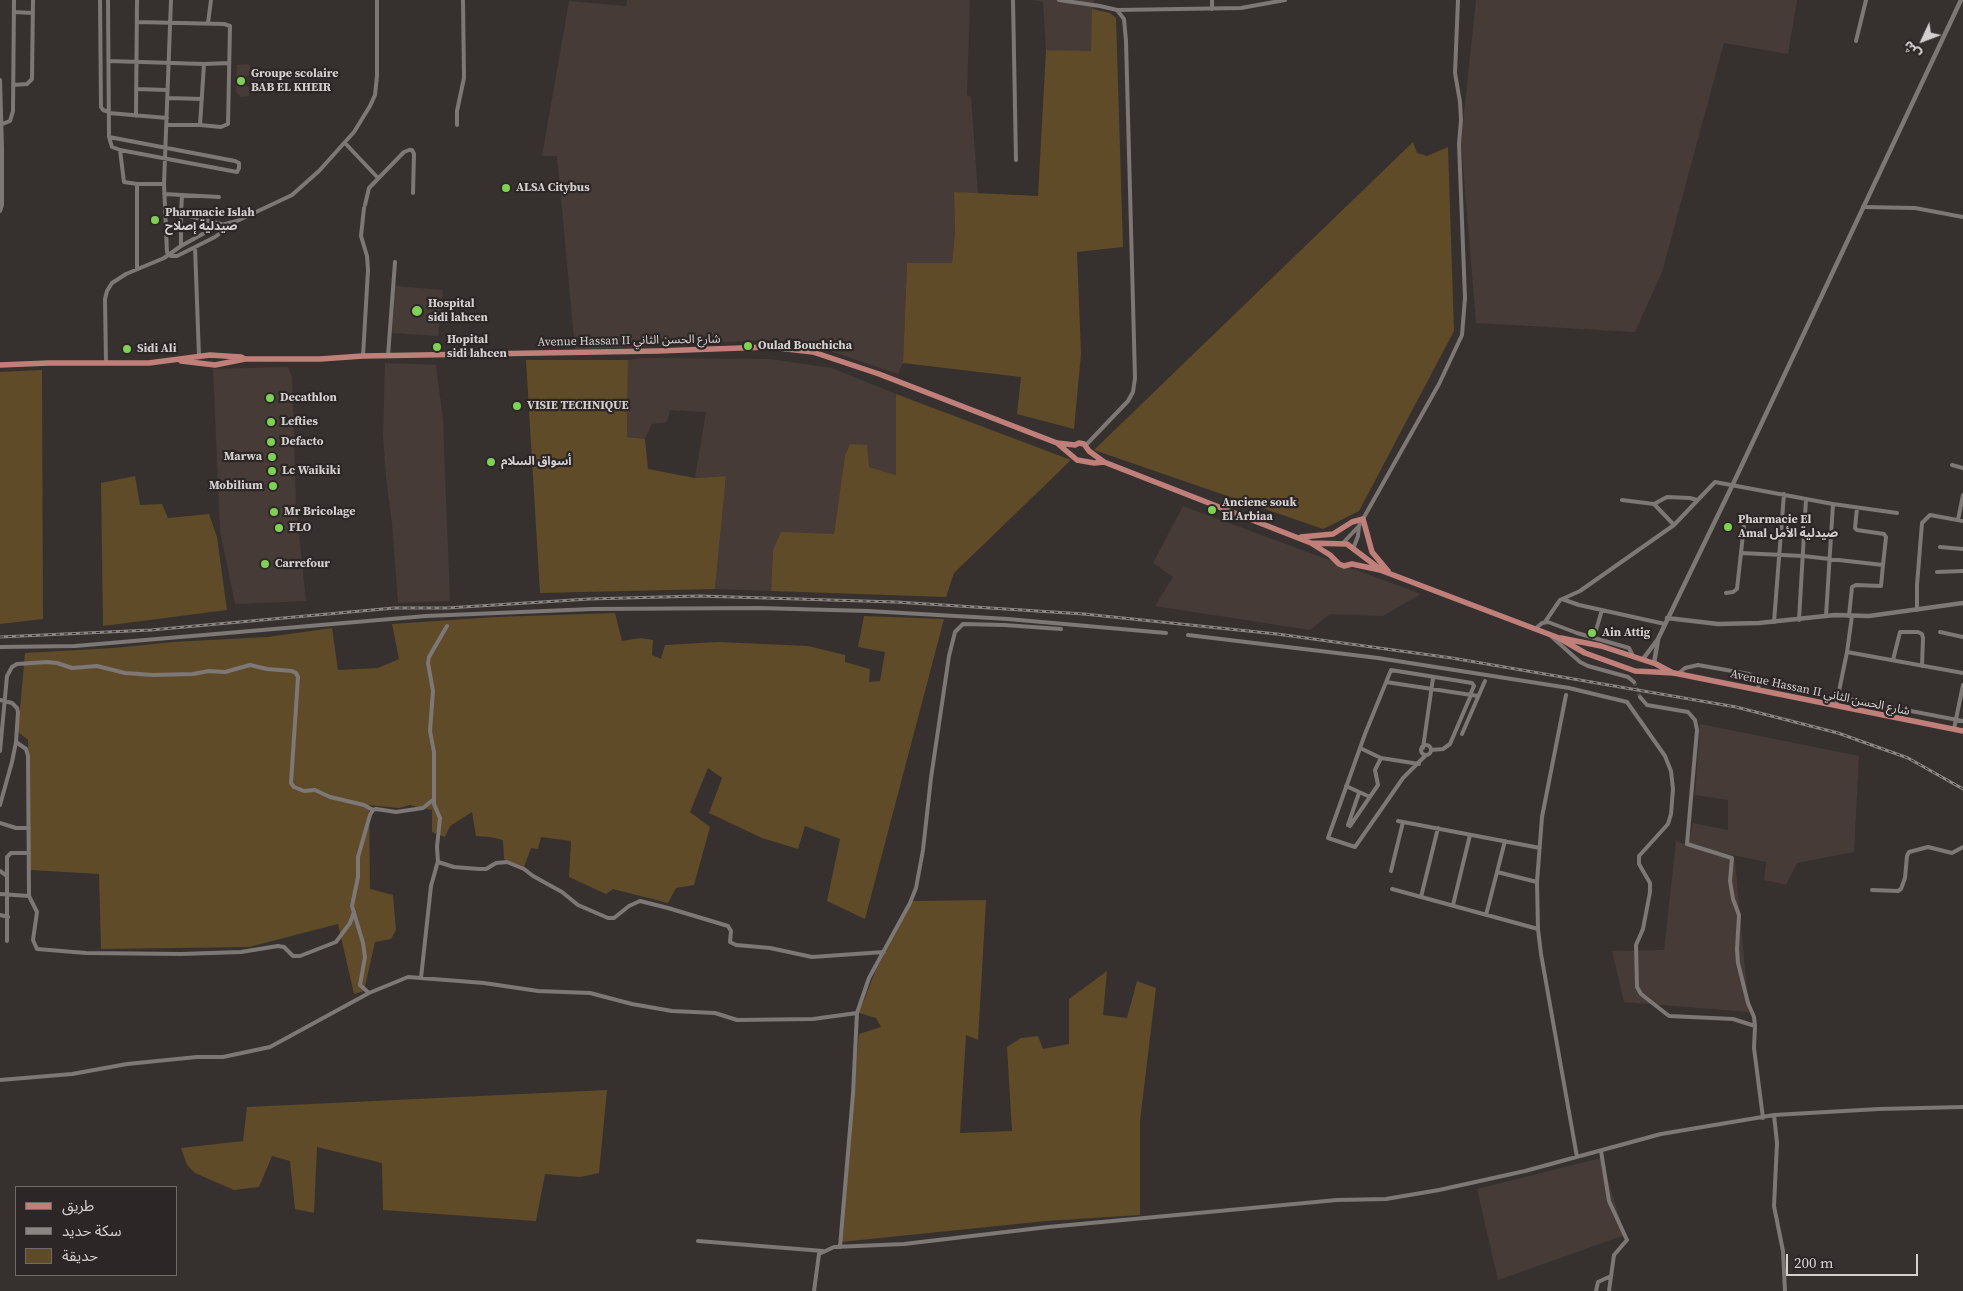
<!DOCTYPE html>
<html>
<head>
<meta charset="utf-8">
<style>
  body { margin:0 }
  #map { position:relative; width:1963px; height:1291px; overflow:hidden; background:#36312f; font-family:"Source Serif 4","Noto Sans Arabic",serif }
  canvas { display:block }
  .legend { position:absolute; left:15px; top:1186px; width:162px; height:90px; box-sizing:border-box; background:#2c2726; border:1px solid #6f6b6a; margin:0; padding:6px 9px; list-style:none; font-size:15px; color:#d3d0cf }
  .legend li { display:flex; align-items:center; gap:10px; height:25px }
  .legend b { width:25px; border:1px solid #6f6b6a }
  .north { position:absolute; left:1898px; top:15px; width:50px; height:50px; -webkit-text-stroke:4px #2c2726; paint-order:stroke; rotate:227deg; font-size:14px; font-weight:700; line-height:20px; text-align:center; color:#d3d0cf }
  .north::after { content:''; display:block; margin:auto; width:18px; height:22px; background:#d3d0cf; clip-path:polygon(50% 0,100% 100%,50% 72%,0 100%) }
  .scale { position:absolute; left:1786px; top:1254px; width:132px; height:22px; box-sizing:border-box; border:2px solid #d3d0cf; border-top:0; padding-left:6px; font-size:15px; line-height:18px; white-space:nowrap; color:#d3d0cf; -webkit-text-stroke:4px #2c2726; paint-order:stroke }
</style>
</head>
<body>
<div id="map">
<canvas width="1963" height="1291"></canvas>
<ul class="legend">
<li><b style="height:6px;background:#c17f7a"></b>طريق</li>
<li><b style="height:6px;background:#8a8684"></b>سكة حديد</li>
<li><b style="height:14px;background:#5f4b28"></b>حديقة</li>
</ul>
<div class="north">ش</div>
<div class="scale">200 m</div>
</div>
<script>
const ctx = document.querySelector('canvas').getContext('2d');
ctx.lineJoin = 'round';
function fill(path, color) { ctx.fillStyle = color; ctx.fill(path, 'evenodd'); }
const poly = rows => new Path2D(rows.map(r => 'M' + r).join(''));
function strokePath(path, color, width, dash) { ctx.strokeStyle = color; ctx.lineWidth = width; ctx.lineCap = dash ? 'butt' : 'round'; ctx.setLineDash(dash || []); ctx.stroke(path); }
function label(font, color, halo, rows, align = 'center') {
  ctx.font = font + ' "Source Serif 4","Noto Sans Arabic",serif'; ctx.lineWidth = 4.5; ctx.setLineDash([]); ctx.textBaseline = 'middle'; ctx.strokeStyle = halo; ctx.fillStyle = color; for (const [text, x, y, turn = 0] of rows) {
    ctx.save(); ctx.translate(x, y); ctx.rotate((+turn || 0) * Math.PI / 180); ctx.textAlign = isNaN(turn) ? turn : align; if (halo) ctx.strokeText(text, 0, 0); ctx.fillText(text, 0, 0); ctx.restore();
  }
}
const built = poly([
  [627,0,970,0,967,95,971,97,978,194,954,192,955,232,952,263,907,263,903,363,898,374,821,348,767,340,575,350,557,156,542,156,569,1,626,6],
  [1033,0,1094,0,1092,52,1046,50,1043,2],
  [1476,0,1797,0,1788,54,1724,43,1662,272,1635,332,1476,323,1461,142],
  [246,64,250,65,250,75,246,76,246,86,249,87,249,96,241,97,236,92,237,65],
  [395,286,443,290,438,336,392,333],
  [641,358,769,359,832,368,896,394,896,475,869,467,850,444,845,455,834,534,773,550,771,591,715,589,726,476,695,478,706,412,670,410,667,422,652,424,645,439,627,437,628,360],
  [385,363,436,365,443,420,450,601,398,603,392,524,386,478,383,435],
  [288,367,292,376,296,504,306,601,235,604,220,531,213,369],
  [1183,506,1421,594,1383,616,1330,614,1310,630,1155,606,1173,577,1153,563],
  [1700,724,1859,756,1854,852,1797,863,1786,885,1764,880,1766,862,1691,846,1735,861,1749,1012,1624,1002,1612,951,1664,950,1676,841,1688,845,1693,823,1728,830,1728,800,1695,795],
  [1601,1158,1625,1235,1498,1280,1477,1189]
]);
const green = poly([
  [1092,9,1110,13,1116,18,1123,247,1077,252,1081,354,1074,429,1017,414,1021,377,903,363,907,263,952,263,955,232,954,192,1038,196,1046,50,1091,51],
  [1413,142,1417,153,1427,156,1448,147,1454,331,1359,511,1323,529,1094,450],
  [526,360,628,360,627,437,645,439,648,469,695,478,726,476,715,589,540,593],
  [42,370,43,619,0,624,0,372],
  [896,394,1071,460,954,573,946,597,771,591,773,550,781,532,834,534,845,455,850,444,867,445,869,467,896,475],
  [135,476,140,505,162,504,168,518,209,514,217,537,227,610,103,626,101,483],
  [615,613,622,641,641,638,653,640,652,655,661,659,665,645,718,642,808,646,845,655,845,662,870,669,869,682,880,681,885,652,858,647,864,616,944,619,865,919,827,901,840,839,805,826,798,849,762,838,709,813,722,778,708,768,690,812,710,827,694,885,676,888,668,903,613,889,606,894,569,877,571,841,541,837,538,849,531,848,524,867,504,859,503,840,490,837,476,836,472,812,450,826,445,837,432,832,432,810,410,805,399,808,369,805,370,889,393,895,396,930,391,939,375,942,364,991,354,994,338,924,249,947,101,949,99,874,30,870,28,740,18,732,25,653,114,648,173,642,268,637,332,628,338,670,378,668,399,659,392,624,496,617],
  [986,900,978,1040,966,1035,960,1133,1012,1131,1007,1047,1021,1038,1038,1036,1043,1049,1069,1044,1069,999,1107,971,1103,1015,1127,1018,1137,981,1156,988,1140,1121,1140,1215,1046,1221,841,1242,859,1034,881,1027,876,1018,859,1013,875,972,913,901],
  [607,1090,599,1173,580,1177,545,1174,536,1221,383,1210,382,1163,317,1147,314,1213,295,1209,290,1161,272,1156,259,1187,234,1190,195,1173,187,1165,181,1148,243,1141,247,1107]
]);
const minorTunnel = poly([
  [1634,682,1640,697]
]);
const minor = poly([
  [100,0,101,107,103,110,109,112],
  [108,0,109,137,112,147,120,150,237,172,239,168,239,163,235,161,109,137],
  [171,0,164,184,167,252,171,256,177,256,215,237,235,222],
  [1013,0,1016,160],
  [1059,0,1100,6,1117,10,1124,19,1126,41,1135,378,1133,392,1128,401,1086,445],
  [1212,0,1212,9],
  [1117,10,1241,8,1285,0],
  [14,12,33,13],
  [137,22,224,24,230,26,228,124,221,127,200,125],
  [208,23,211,0],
  [1856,41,1866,0],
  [109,61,204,64,200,125,167,125],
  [204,64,229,63],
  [0,80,2,147,2,205,0,211],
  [13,85,27,84,32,79,33,0],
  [136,89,167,90],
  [168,98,202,99],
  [109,113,167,118],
  [136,116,137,0],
  [0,125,10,121,13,111,14,0],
  [457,125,457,111,464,78,463,0],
  [345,143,378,178],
  [120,150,124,182,137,184],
  [164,194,219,197],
  [365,205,369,188,404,152,409,150,412,150,414,154,413,193],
  [1863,207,1915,208,1963,217],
  [181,214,182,195],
  [181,246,181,214,221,224],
  [195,247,199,356],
  [137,269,137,184,164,184],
  [363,356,368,270,367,256,361,236,364,208],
  [388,356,395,262],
  [106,363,105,299,107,291,112,283,126,274,164,258,181,246,217,226,237,221,292,195,319,171,354,132,370,106,375,95,377,76,377,0],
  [1952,465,1963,468],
  [1622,500,1654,504,1674,525],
  [1654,504,1667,497,1690,498,1697,500],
  [1857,508,1855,528,1857,530,1884,534,1886,537,1883,565],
  [1958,520,1963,495],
  [1342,544,1359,526],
  [1940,547,1963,549],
  [1353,549,1358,536,1359,526,1439,384,1462,335,1465,298,1459,144,1461,120,1460,102,1455,73,1458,0],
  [1741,553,1744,525,1749,517,1782,518],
  [1937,572,1963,571],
  [1726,593,1733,592,1737,589,1741,553,1803,556,1883,565,1881,586,1856,585,1852,587,1849,616],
  [1562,599,1579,605,1665,624],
  [1917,610,1917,585,1922,523,1930,515,1963,521],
  [1826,616,1833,504],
  [1799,620,1806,499],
  [1545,622,1560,600,1580,591,1674,525,1715,482,1833,504,1897,513],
  [1774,622,1784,494],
  [447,626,429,657,428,663,433,691,430,731,434,752,434,804,440,818,437,847,438,862,454,867,479,869,486,869,496,863,507,862,524,869,533,876,562,892,578,905,608,918,614,918,629,906,640,901,668,908,728,926,731,931,730,942,736,945,770,948,812,957,884,952],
  [1535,629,1542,623,1548,622,1577,633,1629,648,1633,656],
  [1940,632,1963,637],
  [1188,635,1378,658,1569,688,1627,702,1665,756,1671,771,1673,789,1671,814,1668,824,1639,856,1639,864,1650,883,1650,892,1643,929,1636,945,1637,987,1641,994,1669,1016,1733,1019,1755,1026,1754,1048,1763,1118],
  [1552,637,1580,662,1588,666,1628,677,1634,682],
  [1594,637,1602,610],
  [0,647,75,646,426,616,592,609,758,608,868,611,1008,619,1166,633],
  [1847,652,1963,673],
  [1893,660,1900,632,1918,632,1922,634,1923,638,1922,666],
  [1679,673,1685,668,1698,665,1749,674,1759,680,1758,690],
  [1386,682,1478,696],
  [1566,695,1542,817,1537,882,1538,929,1541,954,1577,1157],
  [1640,697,1647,705,1688,712,1695,720,1697,730,1687,844,1732,858,1730,881,1733,899,1739,915,1737,949,1738,963,1748,1003,1754,1017,1755,1026],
  [1838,697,1963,721],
  [0,700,12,703,17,708,18,712,16,742,12,762,0,805],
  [1836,706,1847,652,1852,616],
  [1954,729,1963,685],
  [1462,734,1485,681],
  [16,742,26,749,28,756,29,896,37,912,33,940,37,949,86,953,181,954,241,952,278,946,284,947,293,956,300,956,336,942,350,923,354,912],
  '1421 750a5 5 0 1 1 10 0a5 5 0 1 1-10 0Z',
  [1360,748,1381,758,1419,764],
  [1423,748,1433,678],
  [1431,750,1443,749,1450,744,1471,695],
  [0,751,7,676,12,667,17,664,47,662,57,663,72,668,97,666,125,673,153,675,193,674,209,671,225,672,250,665,267,669,292,671,296,673,298,677,291,783,294,787,304,791,315,790,330,797,364,805,373,810],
  [1426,755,1403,778,1355,847,1328,838,1365,734,1391,670,1472,683,1474,686,1470,695],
  [1346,786,1370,797],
  [1359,793,1348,825,1350,826,1378,785,1375,770,1381,758],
  [1398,821,1540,848],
  [0,823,16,828,29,828],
  [0,871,7,876],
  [1391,871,1403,822],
  [1497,872,1537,882],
  [1392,889,1538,929],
  [1872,890,1898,891,1901,889,1905,878,1907,856,1909,852,1928,847,1952,853,1963,847],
  [0,894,29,896],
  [1421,897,1438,828],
  [1453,905,1470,835],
  [0,915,8,917],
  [1486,915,1505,841],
  [7,941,7,857,11,853,29,853],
  [421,978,431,886,438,861],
  [369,993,360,985,365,957,363,943,352,906,358,877,358,857,370,815,373,810,376,809,396,812,423,808,434,799],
  [0,1080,72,1074,127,1064,197,1057,223,1057,270,1047,369,993,408,977,484,983,538,991,590,993,632,1004,672,1011,715,1013,737,1020,813,1019,857,1013],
  [1774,1115,1777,1143,1774,1206,1783,1251,1785,1291],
  [1601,1151,1609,1201,1627,1240,1614,1255,1609,1291],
  [698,1241,823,1251],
  [840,1247,853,1094,857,1013,869,978,910,903,916,888,923,850,931,778,949,656,955,632,963,624,1004,625,1061,629],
  [814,1291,819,1254,834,1247,904,1244,1048,1227,1337,1200,1386,1199,1439,1190,1525,1171,1661,1134,1774,1115,1879,1109,1963,1107],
  [1596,1291,1598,1282,1611,1276]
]);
const tertiary = poly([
  [1667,618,1718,624,1759,623,1835,615,1869,616,1963,603],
  [1643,659,1658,639,1733,484,1961,0],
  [1654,663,1658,640]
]);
const primary = poly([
  [181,361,215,365,245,359],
  [0,365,49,363,149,363,210,355,241,357,245,359,320,359,363,356,657,351,769,347,813,352,879,374,1057,443,1075,445,1079,443,1084,444,1089,451,1104,462,1311,543,1330,555,1339,564,1344,566,1352,564,1380,570,1559,638,1585,653,1635,671,1674,673,1963,731],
  [1057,443,1077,460,1094,463,1104,462],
  [1301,537,1333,534,1352,522,1363,519,1372,552,1388,571],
  [1311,543,1347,544,1380,569],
  [1561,638,1601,646,1656,664,1673,673]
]);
const rail = poly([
  [0,637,151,630,394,608,447,608,589,599,699,596,896,602,1084,614,1277,634,1452,658,1736,707,1838,733,1908,758,1963,789]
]);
const markers = [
  [241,81,5,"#7ed153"],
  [506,188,5,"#7ed153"],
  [155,220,5,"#7ed153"],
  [417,311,6,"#7ed153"],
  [748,346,5,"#7ed153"],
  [437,347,5,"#7ed153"],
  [127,349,5,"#7ed153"],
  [270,398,5,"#7ed153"],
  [517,406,5,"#7ed153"],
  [271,422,5,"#7ed153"],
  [271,442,5,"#7ed153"],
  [272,457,5,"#7ed153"],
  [491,462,5,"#7ed153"],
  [272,471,5,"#7ed153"],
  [273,486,5,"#7ed153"],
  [1212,510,5,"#7ed153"],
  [274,512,5,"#7ed153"],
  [1728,527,5,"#7ed153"],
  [279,528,5,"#7ed153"],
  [265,564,5,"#7ed153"],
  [1592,633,5,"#7ed153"]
];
const poiNames = [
  ["Groupe scolaire",251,74],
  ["BAB EL KHEIR",251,88],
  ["ALSA Citybus",516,188],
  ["Pharmacie Islah",165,213],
  ["صيدلية إصلاح",165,227],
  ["Hospital",428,304],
  ["sidi lahcen",428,318],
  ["Hopital",447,340],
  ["sidi lahcen",447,354],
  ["Oulad Bouchicha",758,346],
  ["Sidi Ali",137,349],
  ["Decathlon",280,398],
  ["VISIE TECHNIQUE",527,406],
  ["Lefties",281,422],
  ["Defacto",281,442],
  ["Marwa",262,457,"right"],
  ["أسواق السلام",501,462],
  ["Lc Waikiki",282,471],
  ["Mobilium",263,486,"right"],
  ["Anciene souk",1222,503],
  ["El Arbiaa",1222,517],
  ["Mr Bricolage",284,512],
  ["Pharmacie El",1738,520],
  ["Amal صيدلية الأمل",1738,534],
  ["FLO",289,528],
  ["Carrefour",275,564],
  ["Ain Attig",1602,633]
];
const streetNames = [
  ["Avenue Hassan II شارع الحسن الثاني",629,341,-1],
  ["Avenue Hassan II شارع الحسن الثاني",1820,693,12]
];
fill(built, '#463b37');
fill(green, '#5f4b28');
strokePath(minorTunnel, '#4e4947', 4, [4, 2]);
strokePath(minor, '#7d7775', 4);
strokePath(tertiary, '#7d7775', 4.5);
strokePath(primary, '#c17f7a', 5.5);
strokePath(rail, '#8a8684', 3);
strokePath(rail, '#2c2726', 1, [4]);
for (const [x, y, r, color] of markers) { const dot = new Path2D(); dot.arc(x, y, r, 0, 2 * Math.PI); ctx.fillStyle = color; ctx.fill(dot); strokePath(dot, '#2c2726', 2); }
label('bold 12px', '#d3d0cf', '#2c2726', poiNames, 'left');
label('12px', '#d3d0cf', '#2c2726', streetNames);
</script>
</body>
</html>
